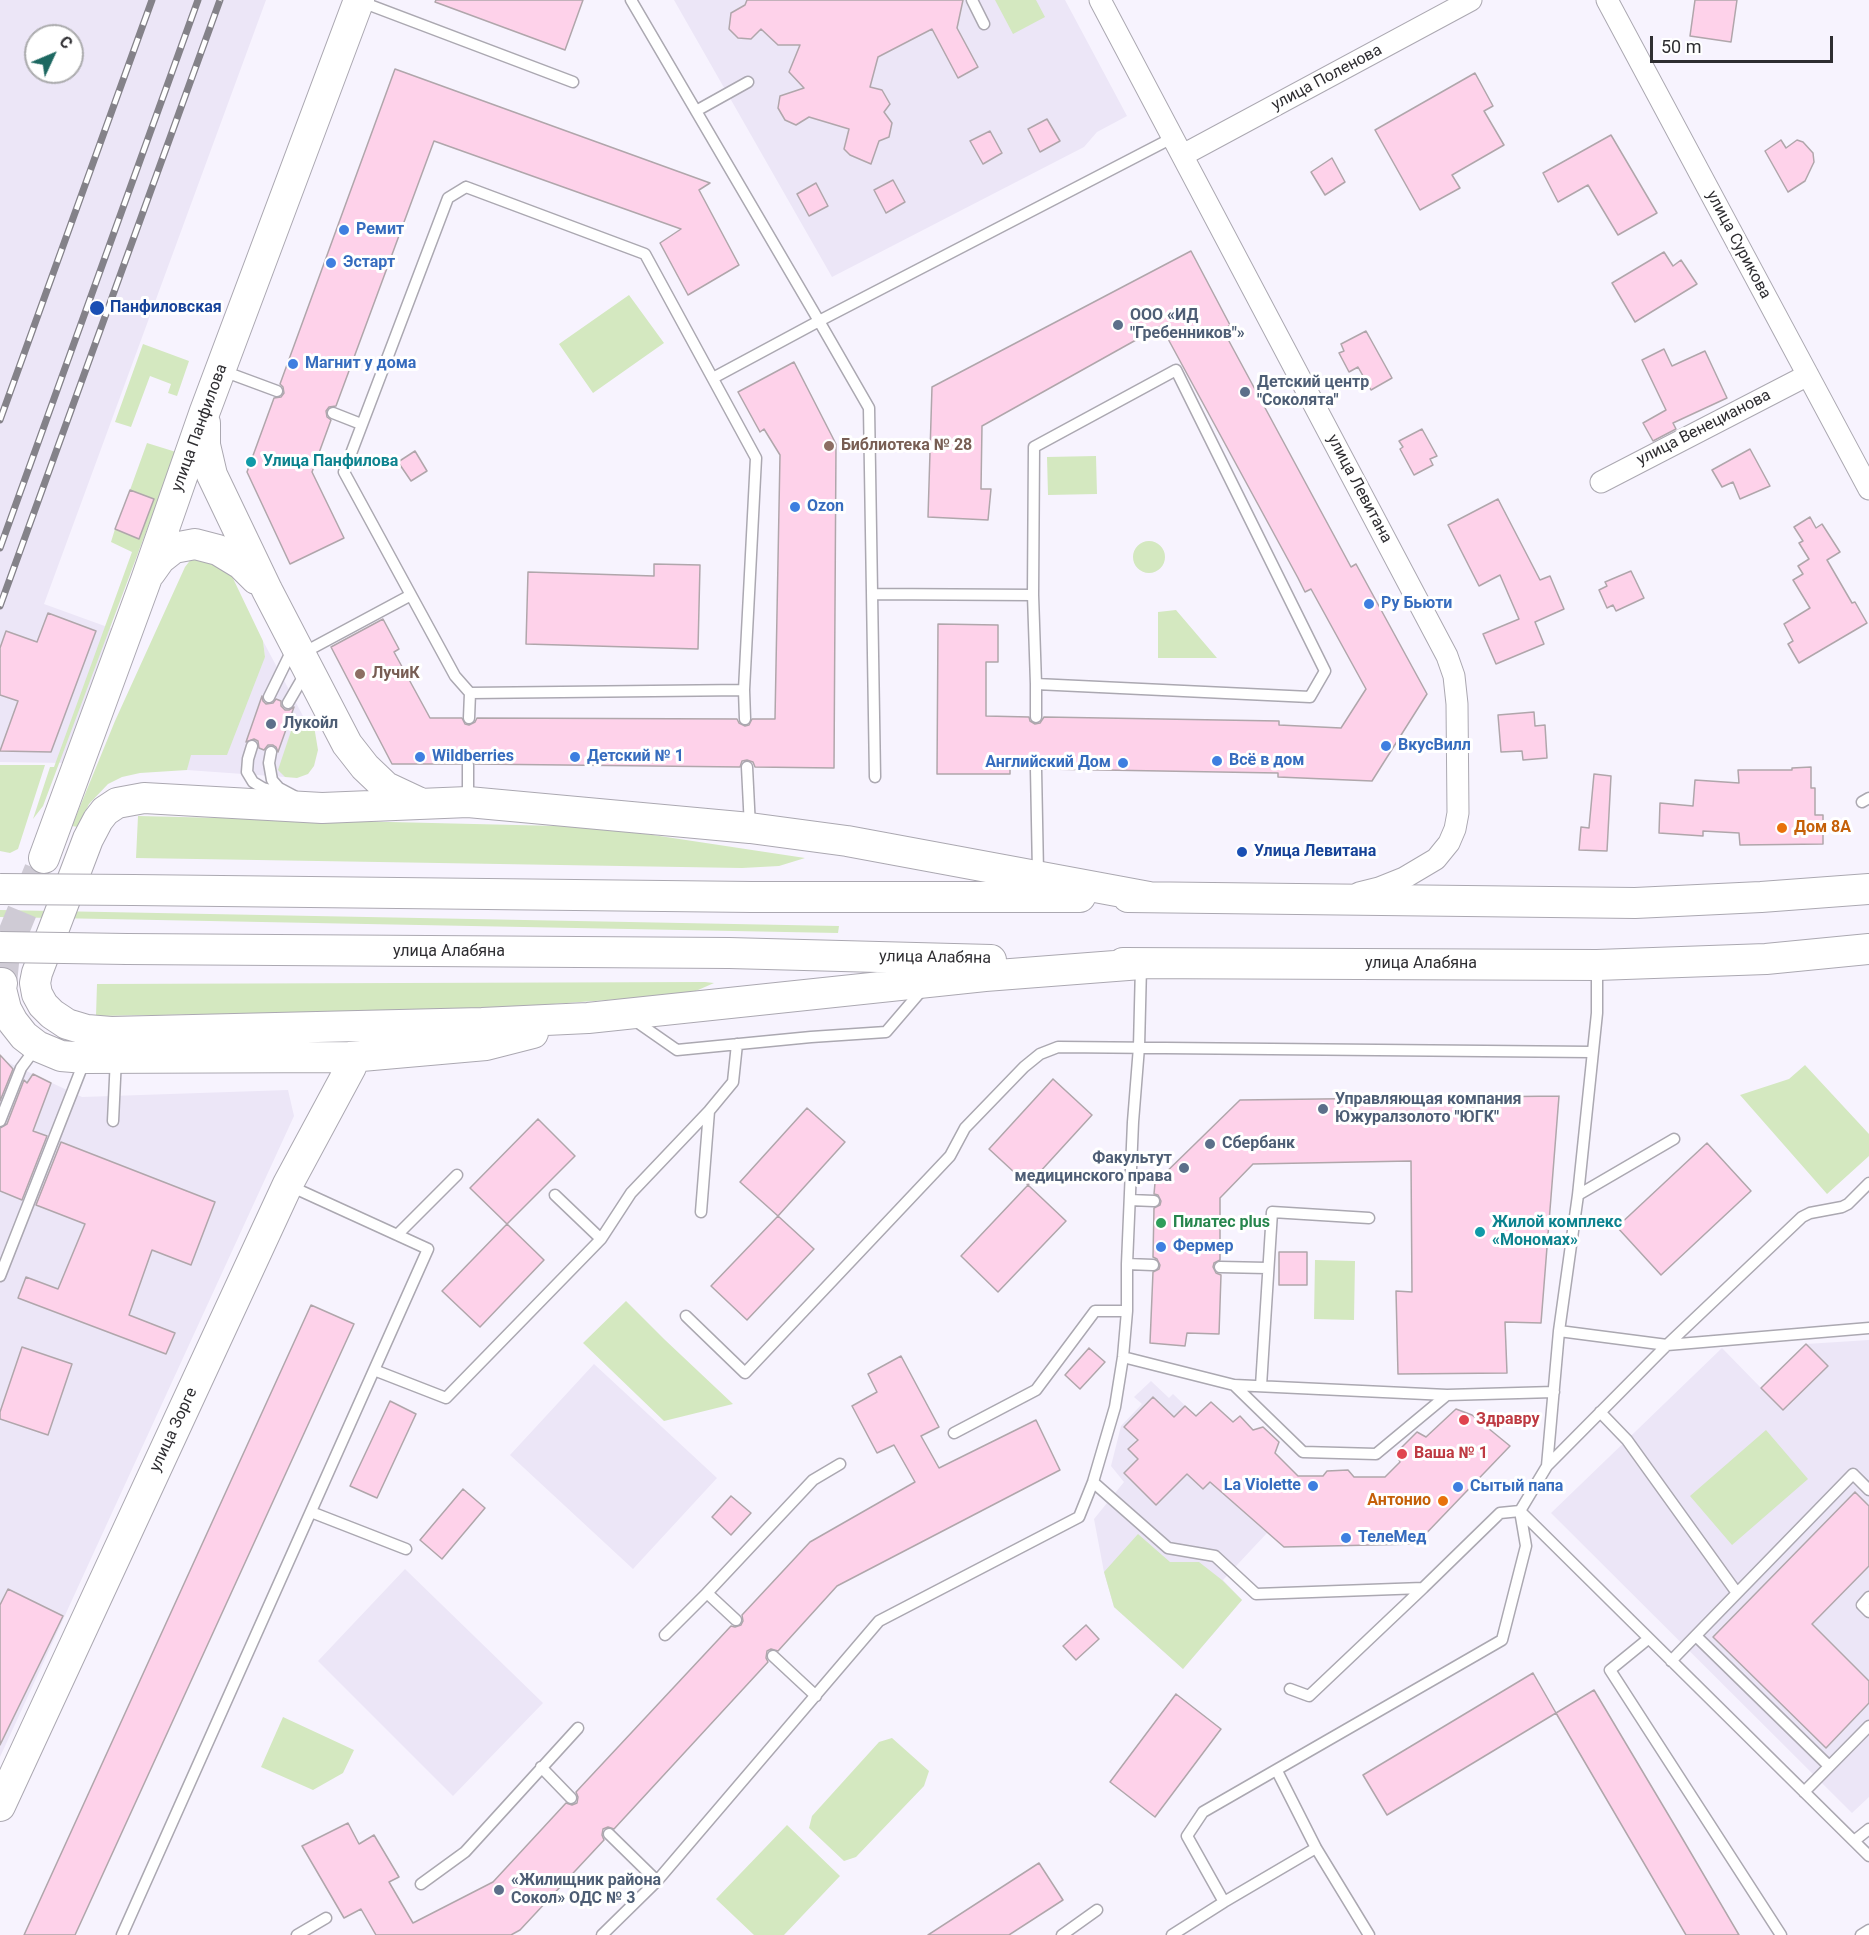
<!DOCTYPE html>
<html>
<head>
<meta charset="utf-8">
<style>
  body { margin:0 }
  #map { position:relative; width:1869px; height:1935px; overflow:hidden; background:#f7f3fe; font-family:Roboto,sans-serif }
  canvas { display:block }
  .north { position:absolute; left:24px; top:24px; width:60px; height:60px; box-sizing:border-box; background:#fff; border:2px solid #ababad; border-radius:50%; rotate:46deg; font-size:16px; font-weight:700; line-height:24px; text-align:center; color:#2e2d31 }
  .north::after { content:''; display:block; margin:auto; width:21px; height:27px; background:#1d6861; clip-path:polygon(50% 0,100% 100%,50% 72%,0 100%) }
  .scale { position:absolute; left:1650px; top:36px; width:183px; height:27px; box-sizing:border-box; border:3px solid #2e2d31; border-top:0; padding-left:8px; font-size:18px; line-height:21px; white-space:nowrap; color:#2e2d31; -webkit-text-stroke:4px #fff; paint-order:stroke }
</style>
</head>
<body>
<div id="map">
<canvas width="1869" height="1935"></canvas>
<div class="north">С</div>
<div class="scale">50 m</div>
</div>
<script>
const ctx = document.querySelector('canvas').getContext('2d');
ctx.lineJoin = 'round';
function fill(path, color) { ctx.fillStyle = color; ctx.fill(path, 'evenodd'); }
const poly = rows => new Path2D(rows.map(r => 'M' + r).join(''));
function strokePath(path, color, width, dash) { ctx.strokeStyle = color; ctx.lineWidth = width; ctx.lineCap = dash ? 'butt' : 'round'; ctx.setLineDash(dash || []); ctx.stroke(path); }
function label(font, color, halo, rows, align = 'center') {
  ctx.font = font + ' Roboto,sans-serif'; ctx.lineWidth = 6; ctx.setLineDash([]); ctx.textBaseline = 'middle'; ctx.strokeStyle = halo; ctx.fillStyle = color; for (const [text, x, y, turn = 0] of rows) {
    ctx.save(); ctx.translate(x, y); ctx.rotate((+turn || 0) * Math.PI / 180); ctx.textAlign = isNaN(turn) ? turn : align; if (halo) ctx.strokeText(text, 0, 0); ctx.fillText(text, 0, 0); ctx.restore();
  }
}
const built = poly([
  [0,0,266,0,44,604,113,629,65,763,0,762],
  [36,36,72,36,72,72,36,72],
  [674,0,1065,0,1127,116,1097,132,1084,147,832,277],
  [263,641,303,716,295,719,279,770,285,777,187,770,190,755,265,657],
  [0,1055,5,1061,82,1097,288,1090,294,1116,0,1757],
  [1869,1340,1869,1797,1852,1813,1551,1513,1722,1348,1761,1388,1806,1344],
  [594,1364,717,1478,633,1569,510,1455],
  [1151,1381,1169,1398,1173,1394,1196,1416,1210,1482,1267,1533,1223,1580,1242,1600,1183,1669,1114,1607,1104,1572,1094,1519,1124,1482,1111,1466,1121,1426,1142,1404,1134,1397],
  [405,1569,543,1703,453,1796,318,1661]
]);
const green = poly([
  [995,0,1036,0,1045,17,1013,34],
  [629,295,664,343,593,393,559,344],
  [143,344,189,361,177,396,168,393,171,384,150,376,131,427,115,422],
  [147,443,176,452,43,806,33,819,50,767,54,767,132,552,111,542,115,529,139,538,154,500,130,490],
  [1096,456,1097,494,1048,495,1047,457],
  '1133 557a16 16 0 1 1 32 0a16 16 0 1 1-32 0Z',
  [204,553,229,570,263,641,265,657,227,755,191,755,187,770,140,773,122,777,108,784,89,804,78,827,72,826,115,721,185,567,192,558],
  [1176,610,1217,658,1158,658,1158,612],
  [303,716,309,719,314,726,318,750,314,766,308,774,297,778,285,777,278,770,295,719],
  [0,765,45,765,18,849,10,853,0,851],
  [138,816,600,827,805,858,779,866,742,868,136,858],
  [0,910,839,926,838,933,0,917],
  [705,982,714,983,689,994,472,1010,96,1016,97,984],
  [1805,1065,1869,1134,1869,1156,1827,1194,1740,1095,1789,1079],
  [1315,1260,1355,1261,1354,1320,1314,1319],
  [626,1301,664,1339,733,1404,664,1421,583,1343],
  [1766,1430,1808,1479,1732,1545,1690,1496],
  [1138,1534,1170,1562,1199,1562,1222,1580,1242,1600,1183,1669,1114,1607,1104,1572],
  [283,1717,354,1750,343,1773,313,1790,261,1767],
  [892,1738,929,1771,924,1786,856,1857,844,1861,809,1828,812,1816,879,1742],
  [787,1825,840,1876,784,1935,754,1935,716,1899]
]);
const building = poly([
  [436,0,583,0,565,50,435,2,436,0],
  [747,0,963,0,957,28,978,67,958,78,932,29,878,57,870,87,882,90,890,104,884,112,892,123,889,137,879,141,871,164,850,155,844,149,849,129,809,117,796,125,785,120,778,108,780,96,804,88,789,72,800,45,778,45,761,29,751,39,738,38,729,29,731,13,745,5,747,0],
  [1695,0,1737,0,1731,42,1690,36,1695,0],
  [395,69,710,183,699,190,739,265,688,295,660,243,681,229,434,141,336,406,329,407,326,411,327,417,331,420,312,472,344,538,290,564,247,472,274,398,281,397,284,393,283,387,280,384,395,69],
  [1475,73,1493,106,1484,111,1504,145,1452,175,1460,188,1420,210,1375,130,1475,73],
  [1047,119,1060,141,1040,152,1028,129,1047,119],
  [990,131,1002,153,983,164,970,141,990,131],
  [1611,135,1657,213,1618,235,1588,185,1558,202,1543,173,1611,135],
  [1781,140,1786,148,1797,140,1803,142,1813,153,1814,162,1805,181,1788,192,1765,151,1781,140],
  [1332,158,1345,182,1325,195,1311,172,1332,158],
  [893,180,905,202,886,213,874,190,893,180],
  [816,183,828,206,809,216,797,194,816,183],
  [1191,251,1230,325,1223,330,1351,567,1356,564,1427,694,1372,781,1278,777,1278,773,1044,769,1042,765,1036,762,1032,763,1029,769,1010,768,1010,774,937,774,938,624,998,625,998,662,986,662,986,716,1029,717,1030,721,1035,724,1040,723,1044,717,1279,721,1279,725,1341,728,1366,689,1311,589,1305,592,1298,578,1161,326,982,426,981,489,991,489,988,520,928,517,932,387,1191,251],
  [1664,252,1673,266,1681,260,1697,284,1635,322,1612,283,1664,252],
  [1366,331,1392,378,1371,390,1358,367,1349,372,1339,353,1344,351,1341,344,1366,331],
  [1664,349,1672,366,1705,351,1727,398,1673,423,1676,429,1653,441,1643,423,1666,410,1642,360,1664,349],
  [794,362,836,444,834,768,755,767,753,762,747,760,742,761,740,767,475,764,474,761,469,758,464,759,461,764,392,764,331,647,383,619,399,649,394,652,430,718,462,718,465,724,469,725,475,722,477,718,737,719,739,723,745,726,749,725,752,719,775,719,780,455,764,429,760,432,738,392,794,362],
  [1422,429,1437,456,1430,459,1433,465,1414,475,1400,449,1403,447,1399,441,1422,429],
  [1750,449,1770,486,1740,499,1733,482,1722,487,1712,470,1750,449],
  [415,451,427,471,411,481,398,462,415,451],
  [130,490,154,499,139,539,115,529,130,490],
  [1498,499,1540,580,1550,576,1564,609,1535,622,1544,644,1496,664,1483,634,1519,619,1500,575,1479,586,1448,525,1498,499],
  [1810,517,1816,528,1822,524,1840,552,1827,560,1852,603,1855,602,1867,623,1799,663,1788,644,1793,641,1784,624,1810,608,1793,580,1803,574,1798,566,1809,559,1799,543,1803,541,1794,527,1810,517],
  [654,564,700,565,698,649,526,644,528,572,654,576,654,564],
  [1631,571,1644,598,1616,611,1613,605,1607,608,1599,590,1607,586,1605,582,1631,571],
  [48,613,96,631,51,752,0,751,18,701,0,695,0,648,6,631,37,642,48,613],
  [262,696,263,701,266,704,273,703,276,699,281,701,281,706,285,710,289,710,294,707,278,752,276,747,273,745,268,745,264,750,259,748,258,741,254,739,246,742,262,696],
  [1534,712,1535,726,1545,725,1547,758,1523,760,1522,751,1501,752,1498,715,1534,712],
  [1811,767,1811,788,1815,788,1815,815,1823,815,1823,844,1740,845,1739,833,1703,831,1703,836,1659,833,1660,803,1693,806,1695,780,1739,783,1738,770,1792,770,1792,768,1811,767],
  [1594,774,1611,776,1607,851,1579,850,1581,827,1589,828,1594,774],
  [0,1055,13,1069,0,1101,0,1055],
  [33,1074,51,1083,33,1131,47,1136,22,1200,0,1191,0,1128,7,1124,24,1080,27,1083,33,1074],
  [1053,1079,1092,1115,1028,1185,989,1149,1053,1079],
  [1559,1096,1541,1323,1505,1322,1507,1373,1398,1374,1396,1291,1412,1292,1411,1161,1253,1164,1220,1198,1220,1260,1214,1263,1213,1267,1216,1273,1221,1275,1219,1334,1187,1333,1185,1346,1150,1343,1153,1272,1159,1269,1160,1265,1157,1259,1153,1257,1154,1208,1160,1205,1161,1201,1158,1195,1154,1194,1155,1183,1240,1100,1559,1096],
  [807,1108,845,1142,778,1216,740,1182,807,1108],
  [538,1119,575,1156,507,1224,470,1188,538,1119],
  [61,1142,215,1202,191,1265,152,1250,129,1315,175,1333,166,1354,18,1298,26,1277,58,1289,85,1224,36,1205,61,1142],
  [1707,1143,1751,1191,1661,1275,1617,1227,1707,1143],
  [1028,1185,1066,1221,998,1292,961,1256,1028,1185],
  [778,1216,814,1249,747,1320,711,1286,778,1216],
  [507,1224,544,1260,480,1327,442,1291,507,1224],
  [1279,1252,1307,1252,1307,1285,1279,1285,1279,1252],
  [311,1305,354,1324,75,1935,24,1935,311,1305],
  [1806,1344,1828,1366,1783,1410,1761,1388,1806,1344],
  [22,1347,72,1364,48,1435,0,1419,0,1412,22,1347],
  [1089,1348,1105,1362,1080,1389,1065,1375,1089,1348],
  [901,1356,939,1427,921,1436,939,1468,1036,1420,1060,1470,837,1586,778,1651,771,1649,767,1651,766,1658,768,1662,614,1829,608,1827,603,1829,602,1835,604,1840,520,1930,511,1935,376,1935,361,1909,344,1918,302,1846,348,1823,359,1844,374,1835,399,1877,389,1882,413,1923,493,1882,566,1803,572,1805,577,1803,578,1797,576,1792,731,1626,735,1627,741,1625,743,1621,742,1615,810,1542,915,1482,894,1445,877,1453,852,1406,877,1392,868,1374,901,1356],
  [1153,1397,1174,1417,1185,1406,1196,1416,1211,1402,1233,1422,1240,1416,1253,1430,1263,1427,1279,1442,1275,1453,1298,1476,1323,1476,1327,1471,1348,1470,1354,1477,1385,1477,1400,1462,1396,1453,1417,1432,1426,1437,1456,1409,1472,1415,1510,1446,1416,1544,1284,1547,1210,1482,1203,1489,1187,1474,1156,1505,1124,1473,1138,1459,1128,1449,1138,1440,1124,1427,1153,1397],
  [390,1401,416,1414,377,1498,350,1486,390,1401],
  [463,1489,485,1508,442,1559,420,1540,463,1489],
  [1855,1492,1869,1506,1869,1566,1812,1624,1869,1681,1869,1703,1826,1748,1713,1637,1855,1492],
  [731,1496,751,1513,731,1535,712,1517,731,1496],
  [8,1589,63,1616,0,1745,0,1605,8,1589],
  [1086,1625,1099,1639,1076,1660,1063,1646,1086,1625],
  [1533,1673,1556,1713,1387,1815,1363,1775,1533,1673],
  [1594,1690,1678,1831,1739,1935,1686,1935,1556,1713,1594,1690],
  [1176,1694,1221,1729,1155,1817,1110,1782,1176,1694],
  [1039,1863,1063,1900,1009,1935,928,1935,1039,1863]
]);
const secondaryTunnel = poly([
  [2,983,5,953,44,858]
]);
const lane = poly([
  [631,0,819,321,713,378],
  [972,0,984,24],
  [359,1,573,82],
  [696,111,748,82],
  [466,187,645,254,756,458,744,690,470,693,455,676,344,472,448,198,466,187],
  [223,371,277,391],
  [333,413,361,424],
  [872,594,1033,595,1036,684,1310,697,1325,671,1176,370,1034,447,1033,595],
  [303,653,411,595],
  [744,690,745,719],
  [269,697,293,648],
  [288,703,306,672],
  [1036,717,1036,684],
  [469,718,470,693],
  [252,746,248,759,247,772,253,782,263,788,282,793],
  [271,752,269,763,272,780,279,788,294,796],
  [747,767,750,827],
  [1036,769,1038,873],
  [875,777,869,408,819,321,1174,137],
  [468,800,468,765],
  [1862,802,1869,798],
  [634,1020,677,1050,811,1037,886,1032,922,990],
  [0,1121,21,1068,35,1049],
  [113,1121,116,1058],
  [555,1195,601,1239],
  [1578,1195,1674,1139],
  [1130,1200,1154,1201],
  [701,1212,709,1111],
  [397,1235,457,1175],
  [1127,1264,1153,1265],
  [1220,1267,1267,1268],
  [0,1276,84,1062],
  [686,1316,745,1373,950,1156,965,1128,1024,1067,1040,1054,1058,1047,1591,1052],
  [1559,1331,1667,1345,1869,1328],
  [1123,1357,1234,1385,1447,1395,1554,1392],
  [374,1370,446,1398,601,1239,631,1193,709,1111,733,1082,737,1044],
  [1234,1385,1303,1452,1376,1454,1447,1395],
  [1261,1386,1272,1212,1369,1218],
  [1600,1412,1627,1440,1737,1593],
  [954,1433,1036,1390,1095,1311,1127,1311],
  [1547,1466,1559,1331,1578,1195,1597,1013,1597,968],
  [1093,1482,1168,1548,1215,1556,1256,1594,1423,1588,1500,1513,1520,1511],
  [1520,1511,1869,1856],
  [311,1512,406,1549],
  [1869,1597,1862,1605,1869,1612],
  [736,1620,707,1593,813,1480,840,1464],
  [665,1635,707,1593],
  [1696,1636,1829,1766],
  [1648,1639,1610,1670,1781,1935],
  [773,1656,816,1696],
  [1671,1661,1853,1474,1869,1490],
  [1290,1689,1309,1696,1423,1588],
  [541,1767,571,1798],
  [1277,1771,1316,1848,1369,1935],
  [1804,1792,1869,1726],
  [609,1834,657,1881],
  [1854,1841,1869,1829],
  [421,1884,465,1852,578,1728],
  [1224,1902,1187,1836,1203,1812,1502,1640,1526,1546,1520,1511,1547,1466,1667,1345,1802,1217,1810,1213,1842,1207,1848,1204,1869,1183],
  [122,1935,428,1249,290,1186],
  [297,1935,326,1918],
  [602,1935,657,1881,879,1621,1079,1517,1093,1482,1115,1407,1123,1357,1127,1311,1127,1264,1133,1122,1139,1047,1141,966],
  [1062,1935,1097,1910],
  [1172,1935,1224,1902,1316,1848],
  [1861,1935,1869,1930]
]);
const street = poly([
  [1100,0,1447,656,1454,676,1457,704,1458,813,1455,829,1449,843,1436,859,1404,878,1379,888,1359,893],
  [1607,0,1869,489],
  [1183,155,1471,0],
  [1601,482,1808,375]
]);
const secondary = poly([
  [205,423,205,445,212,475,267,590,347,744,365,767,386,787,418,802],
  [150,573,160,559,174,548,195,544,218,550,241,564,256,579],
  [44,858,146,580,205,411,359,0],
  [133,890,752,897,1080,897],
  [1128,897,1635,903,1761,897,1869,889],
  [127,949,729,953,991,960],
  [1123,963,1597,965,1766,959,1869,949],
  [1141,964,985,976,588,1018,482,1023,111,1032,87,1030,67,1024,52,1014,43,1005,37,994,35,983,37,973,88,839,98,820,105,811,117,803,144,798,322,808,468,802,750,828,847,841,1149,897],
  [2,983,1,989,6,1009,13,1022,24,1036,37,1046,61,1056,85,1058,350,1057,486,1045,533,1033],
  [0,1806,288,1184,351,1067,350,1057]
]);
const rail = poly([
  [0,420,152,0],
  [0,548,198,0],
  [0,606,220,0]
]);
const secondaryBridge = poly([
  [0,889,133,890],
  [0,947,127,949]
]);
const markers = [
  [344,230,6,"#3f7fe0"],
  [331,263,6,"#3f7fe0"],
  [97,308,8,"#1a4fb4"],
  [1118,325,6,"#5c6f8a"],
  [293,364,6,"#3f7fe0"],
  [1245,392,6,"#5c6f8a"],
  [829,446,6,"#8d6e63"],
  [251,462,6,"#0f9aa8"],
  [795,507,6,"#3f7fe0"],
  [1369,604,6,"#3f7fe0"],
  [360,674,6,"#8d6e63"],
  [271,724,6,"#5c6f8a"],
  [1386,746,6,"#3f7fe0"],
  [420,757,6,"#3f7fe0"],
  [575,757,6,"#3f7fe0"],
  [1217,761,6,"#3f7fe0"],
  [1123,763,6,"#3f7fe0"],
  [1782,828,6,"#e8710a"],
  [1242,852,6,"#1a4fb4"],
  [1323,1109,6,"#5c6f8a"],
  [1210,1144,6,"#5c6f8a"],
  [1184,1168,6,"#5c6f8a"],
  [1161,1223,6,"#2e9e5b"],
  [1480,1232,6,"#0f9aa8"],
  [1161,1247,6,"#3f7fe0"],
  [1464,1420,6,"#e0444e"],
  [1402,1454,6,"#e0444e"],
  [1313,1486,6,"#3f7fe0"],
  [1458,1487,6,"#3f7fe0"],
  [1443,1501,6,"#e8710a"],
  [1346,1538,6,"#3f7fe0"],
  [499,1890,6,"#5c6f8a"]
];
const streetNames = [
  ["улица Поленова",1327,78,-28],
  ["улица Сурикова",1738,245,62],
  ["улица Панфилова",200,428,-70],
  ["улица Венецианова",1704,428,-27],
  ["улица Левитана",1359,489,62],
  ["улица Алабяна",449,952],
  ["улица Алабяна",935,958,1],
  ["улица Алабяна",1421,964],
  ["улица Зорге",174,1430,-65]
];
const shopNames = [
  ["Ремит",356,230],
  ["Эстарт",343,263],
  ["Магнит у дома",305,364],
  ["Ozon",807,507],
  ["Ру Бьюти",1381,604],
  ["ВкусВилл",1398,746],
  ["Wildberries",432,757],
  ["Детский № 1",587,757],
  ["Всё в дом",1229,761],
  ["Английский Дом",1111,763,"right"],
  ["Фермер",1173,1247],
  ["La Violette",1301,1486,"right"],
  ["Сытый папа",1470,1487],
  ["ТелеМед",1358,1538]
];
const transitNames = [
  ["Панфиловская",110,308],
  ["Улица Левитана",1254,852]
];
const serviceNames = [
  ["ООО «ИД",1130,316],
  ["\"Гребенников\"»",1130,334],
  ["Детский центр",1257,383],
  ["\"Соколята\"",1257,401],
  ["Лукойл",283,724],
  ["Управляющая компания",1335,1100],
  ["Южуралзолото \"ЮГК\"",1335,1118],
  ["Сбербанк",1222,1144],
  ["Факультут",1172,1159,"right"],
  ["медицинского права",1172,1177,"right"],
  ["«Жилищник района",511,1881],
  ["Сокол» ОДС № 3",511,1899]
];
const educationNames = [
  ["Библиотека № 28",841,446],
  ["ЛучиК",372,674]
];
const cultureNames = [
  ["Улица Панфилова",263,462],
  ["Жилой комплекс",1492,1223],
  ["«Мономах»",1492,1241]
];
const foodNames = [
  ["Дом 8А",1794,828],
  ["Антонио",1431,1501,"right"]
];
const leisureNames = [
  ["Пилатес plus",1173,1223]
];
const healthNames = [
  ["Здравру",1476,1420],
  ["Ваша № 1",1414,1454]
];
fill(built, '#ece6f7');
fill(green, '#d4e8c0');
fill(building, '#fed2ea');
strokePath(building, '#b0a6ab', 1.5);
strokePath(secondaryTunnel, '#cfcbd5', 30, [30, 15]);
strokePath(lane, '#aba8b1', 13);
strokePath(street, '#aba8b1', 23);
strokePath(secondary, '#aba8b1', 32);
strokePath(lane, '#fff', 10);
strokePath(street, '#fff', 21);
strokePath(secondary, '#fff', 30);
strokePath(rail, '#848289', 7);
strokePath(rail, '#fff', 4.5, [14]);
strokePath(secondaryBridge, '#aba8b1', 32, []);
strokePath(secondaryBridge, '#fff', 30);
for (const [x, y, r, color] of markers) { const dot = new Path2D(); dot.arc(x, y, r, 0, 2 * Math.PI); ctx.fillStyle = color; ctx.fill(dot); strokePath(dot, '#fff', 2); }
label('16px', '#2e2d31', '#fff', streetNames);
label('bold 16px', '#366cbe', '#fff', shopNames, 'left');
label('bold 16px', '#164399', '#fff', transitNames, 'left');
label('bold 16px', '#4e5e75', '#fff', serviceNames, 'left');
label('bold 16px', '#785e54', '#fff', educationNames, 'left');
label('bold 16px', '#0d838f', '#fff', cultureNames, 'left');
label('bold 16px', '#c56008', '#fff', foodNames, 'left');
label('bold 16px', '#27864d', '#fff', leisureNames, 'left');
label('bold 16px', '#be3a42', '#fff', healthNames, 'left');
</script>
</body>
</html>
